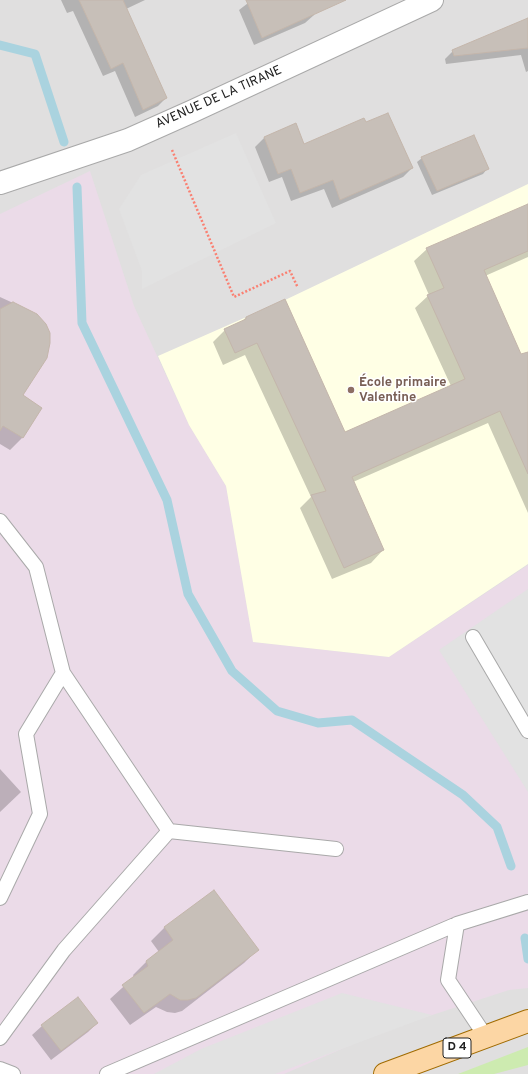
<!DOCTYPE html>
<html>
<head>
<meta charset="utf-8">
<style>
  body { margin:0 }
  canvas { display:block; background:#f2efe9 }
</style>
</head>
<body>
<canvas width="528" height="1074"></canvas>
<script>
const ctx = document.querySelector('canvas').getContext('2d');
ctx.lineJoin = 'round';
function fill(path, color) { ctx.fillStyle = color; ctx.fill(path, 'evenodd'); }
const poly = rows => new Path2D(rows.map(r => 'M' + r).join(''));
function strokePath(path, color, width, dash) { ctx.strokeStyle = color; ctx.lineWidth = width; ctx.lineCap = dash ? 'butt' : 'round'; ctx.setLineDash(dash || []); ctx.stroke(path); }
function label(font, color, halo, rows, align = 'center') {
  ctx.font = font + ' Overpass,sans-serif'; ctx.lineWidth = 3; ctx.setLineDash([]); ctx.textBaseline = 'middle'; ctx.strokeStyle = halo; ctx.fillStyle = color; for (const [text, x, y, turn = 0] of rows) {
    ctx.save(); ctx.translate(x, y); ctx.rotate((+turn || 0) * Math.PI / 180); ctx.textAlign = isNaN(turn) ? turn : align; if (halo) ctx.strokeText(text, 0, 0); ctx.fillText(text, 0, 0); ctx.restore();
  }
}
const residential = poly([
  [0,0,528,0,528,1074,0,1074]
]);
const industrial = poly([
  [90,171,134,306,189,425,226,486,253,642,389,657,528,565,528,988,509,990,383,1031,284,1074,0,1074,0,214]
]);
const education = poly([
  [528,184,528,564,389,657,253,642,226,486,189,425,158,356,285,300]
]);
const grass = poly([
  [528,1047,528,1065,494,1074,458,1074]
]);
const parking = poly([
  [236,133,276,223,142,289,142,271,119,209,141,175],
  [528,589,528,792,439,650],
  [342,993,432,1015,275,1074,154,1074,201,1049]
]);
const shadow = poly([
  [61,0,145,0,126,9,166,98,158,106,135,117,115,71,103,76,73,11,67,13],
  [252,0,308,0,314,15,305,23,254,45,239,10],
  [528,19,528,71,526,72,521,55,446,64,445,59,453,51],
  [365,123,412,168,403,177,332,208,324,189,291,201,282,177,269,182,255,147,264,138,295,124,303,145],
  [422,158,487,169,483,174,432,195,417,162],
  [528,206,528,257,485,276,521,355,528,356,528,513,488,423,353,482,383,550,371,563,332,579,300,508,311,497,245,355,223,365,213,342,225,330,241,323,246,317,344,434,451,386,415,308,429,295,414,261,427,249],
  [0,297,33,312,21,396,41,408,22,438,10,450,0,444],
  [0,769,21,792,0,812],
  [214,892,257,950,244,963,182,1011,175,1013,167,1012,156,1007,130,1025,110,999,134,977,133,975,146,962,159,952,151,941,164,928],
  [97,1023,88,1032,51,1060,32,1035,42,1026]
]);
const stream = poly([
  [0,45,35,54,64,142],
  [77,187,82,323,167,500,188,594,232,671,277,711,318,723,352,720,463,795,497,827,511,866],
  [525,938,528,959]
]);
const building = poly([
  [79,0,123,0,167,98,143,110,123,63,111,69,79,0],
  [246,0,346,0,262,38,246,0],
  [528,18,528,48,454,56,452,50,528,18],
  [388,113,413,168,340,200,333,180,300,193,291,169,278,174,264,137,296,123,304,144,364,118,366,122,388,113],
  [474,135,489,169,437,191,421,157,474,135],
  [528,204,528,251,484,270,521,354,528,352,528,474,500,411,352,477,384,550,344,568,311,495,326,491,257,343,235,353,224,329,246,319,246,317,285,299,345,432,465,379,427,295,444,288,426,248,528,204],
  [13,302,37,314,46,324,50,333,50,343,47,358,23,395,42,408,23,438,3,426,0,431,0,309,13,302],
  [214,890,259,950,196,998,188,1000,180,1000,170,994,144,1013,122,985,148,966,146,961,173,940,164,927,214,890],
  [78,997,98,1023,61,1051,41,1025,78,997]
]);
const path = poly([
  [172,150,234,297,290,271,298,288]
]);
const service = poly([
  [0,521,36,567,63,673,169,831,64,950,0,1038],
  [473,637,528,731],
  [169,831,336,849],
  [0,898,40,814,26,734,63,673],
  [486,1037,448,980,457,924,528,902],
  [0,1069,13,1074],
  [107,1074,457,924]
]);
const minor = poly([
  [0,183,128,140,193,111,432,0]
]);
const primary = poly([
  [385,1074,528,1021]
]);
const markers = [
  [351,390,4,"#8d6e63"]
];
const shields = [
  [457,1048,28]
];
const shieldNames = [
  ["D 4",457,1048]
];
const streetNames = [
  ["AVENUE DE LA TIRANE",219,98,-24]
];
const educationNames = [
  ["École primaire",359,383],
  ["Valentine",359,398]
];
fill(residential, '#e0dfdf');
fill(industrial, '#ebdbe8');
fill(education, '#ffffe5');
fill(grass, '#cdebb0');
fill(parking, '#e2e2e2');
fill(shadow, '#0003');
strokePath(stream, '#aad3df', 9);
fill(building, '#c7bfb8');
strokePath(building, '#c4b6ab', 1);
strokePath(service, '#a9a9a9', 16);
strokePath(minor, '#a9a9a9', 24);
strokePath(primary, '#a06b00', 24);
strokePath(path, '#fa8072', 2.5, [2, 2]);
strokePath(service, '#fff', 14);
strokePath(minor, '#fff', 22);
strokePath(primary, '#fcd6a4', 22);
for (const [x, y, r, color] of markers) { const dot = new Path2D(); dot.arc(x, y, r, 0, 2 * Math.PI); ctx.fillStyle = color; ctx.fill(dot); strokePath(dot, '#fff', 1.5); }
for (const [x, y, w] of shields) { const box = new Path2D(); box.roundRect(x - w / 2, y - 10, w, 20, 3); ctx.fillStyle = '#fff'; ctx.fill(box); strokePath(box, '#222', 1); }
label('bold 12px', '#222', null, shieldNames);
label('13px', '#222', '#fff', streetNames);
label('bold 13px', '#785e54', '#fff', educationNames, 'left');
</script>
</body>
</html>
